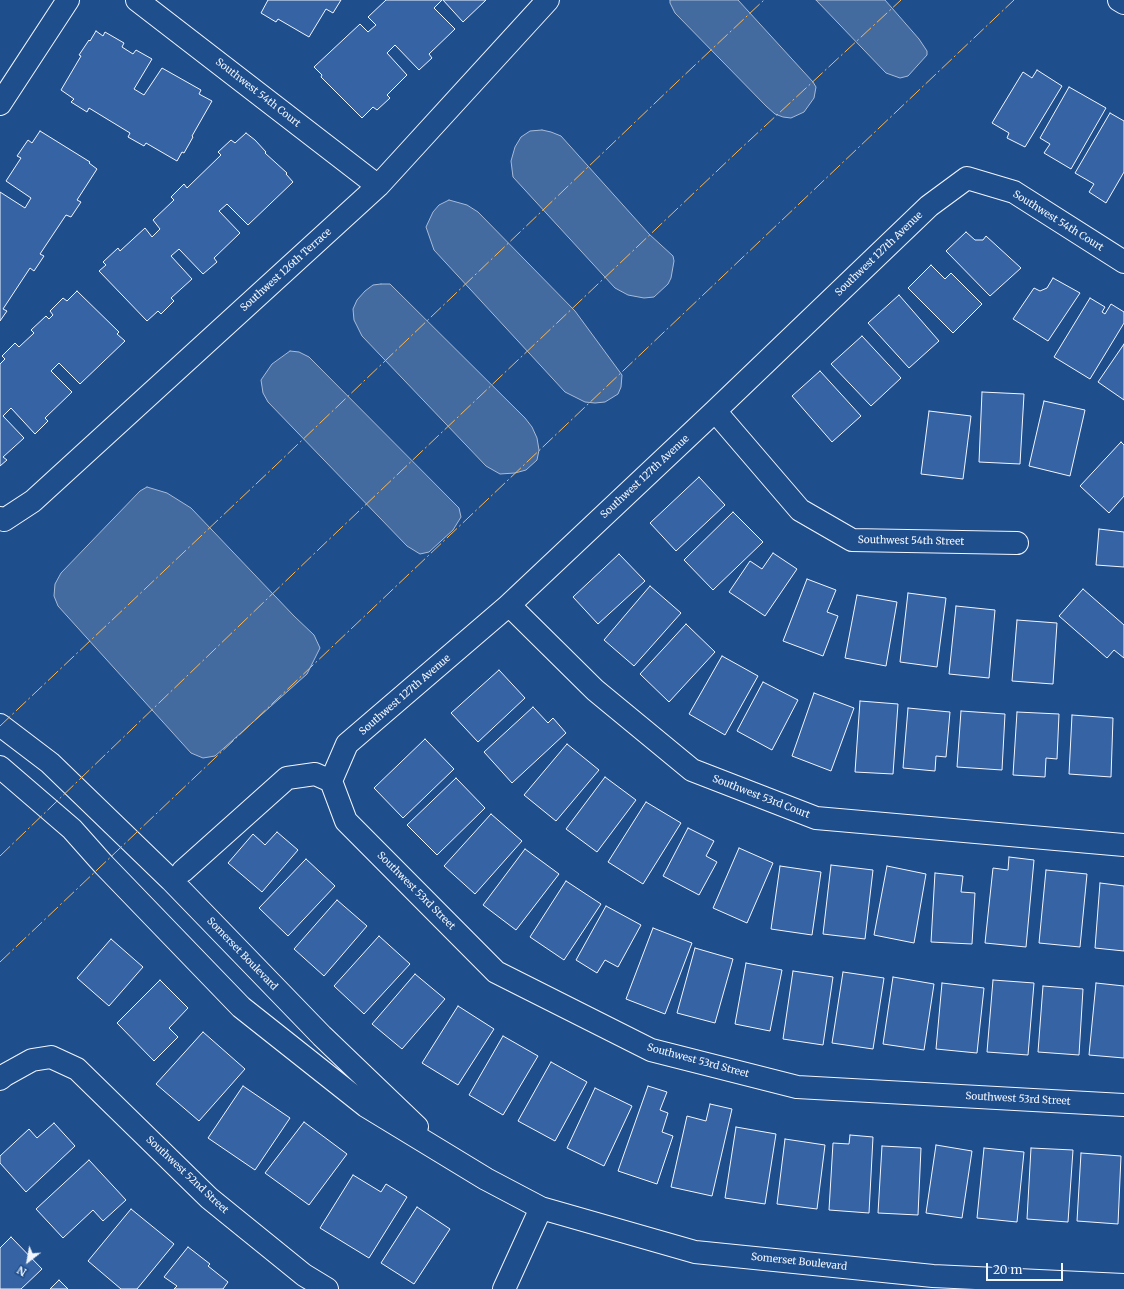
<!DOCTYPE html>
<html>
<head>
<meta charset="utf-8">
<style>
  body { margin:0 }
  #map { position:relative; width:1124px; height:1289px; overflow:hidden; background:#1f4e8c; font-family:Merriweather,serif }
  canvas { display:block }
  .north { position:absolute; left:8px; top:1241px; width:40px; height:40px; -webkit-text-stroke:3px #1f4e8c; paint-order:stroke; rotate:211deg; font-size:11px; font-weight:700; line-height:16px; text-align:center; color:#f2f6ff }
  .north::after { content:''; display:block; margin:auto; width:14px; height:18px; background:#f2f6ff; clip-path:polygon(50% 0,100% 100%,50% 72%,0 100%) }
  .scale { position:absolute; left:986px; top:1263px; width:77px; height:18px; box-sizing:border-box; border:2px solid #f2f6ff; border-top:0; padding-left:5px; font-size:12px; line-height:14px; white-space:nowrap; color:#f2f6ff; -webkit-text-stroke:3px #1f4e8c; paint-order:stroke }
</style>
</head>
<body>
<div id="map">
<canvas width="1124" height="1289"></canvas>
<div class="north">N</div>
<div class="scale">20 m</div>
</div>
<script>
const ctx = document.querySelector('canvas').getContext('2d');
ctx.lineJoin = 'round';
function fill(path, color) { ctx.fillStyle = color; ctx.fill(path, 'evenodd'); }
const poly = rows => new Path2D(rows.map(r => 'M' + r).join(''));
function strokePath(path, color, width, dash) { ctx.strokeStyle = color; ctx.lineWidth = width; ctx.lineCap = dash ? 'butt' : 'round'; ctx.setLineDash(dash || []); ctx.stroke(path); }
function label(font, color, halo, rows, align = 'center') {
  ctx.font = font + ' Merriweather,serif'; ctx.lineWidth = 3; ctx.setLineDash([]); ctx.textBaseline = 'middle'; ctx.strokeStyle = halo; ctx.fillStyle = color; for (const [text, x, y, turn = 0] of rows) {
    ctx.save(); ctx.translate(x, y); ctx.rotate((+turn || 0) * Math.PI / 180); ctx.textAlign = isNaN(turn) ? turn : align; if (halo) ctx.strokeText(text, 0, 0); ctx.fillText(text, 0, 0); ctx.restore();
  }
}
const water = poly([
  [670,0,738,0,813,82,816,87,814,98,804,112,791,118,783,117,775,114,766,106,675,13,670,3,670,0],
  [816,0,885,0,919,39,927,51,927,55,908,76,900,78,886,73,816,0],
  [542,130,551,132,561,136,649,234,673,256,674,261,671,278,668,284,654,297,644,298,628,295,615,288,513,177,511,161,515,147,521,137,530,131,542,130],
  [449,200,467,205,478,212,575,311,622,375,621,387,618,394,605,402,595,403,585,402,565,392,434,250,426,227,433,212,439,205,449,200],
  [381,284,390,284,525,418,532,427,537,438,539,450,537,460,526,470,515,473,500,474,486,466,362,336,354,320,353,309,357,300,365,291,373,285,381,284],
  [290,351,299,352,309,357,459,508,461,517,453,530,429,552,420,554,407,546,268,402,263,393,261,380,272,364,290,351],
  [147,487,167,493,191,508,294,616,314,635,320,648,307,674,215,756,203,758,191,753,58,606,54,596,55,584,61,573,140,491,147,487]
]);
const building = poly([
  [268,0,341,0,333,13,326,9,309,37,278,19,276,22,261,13,268,0],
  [386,0,442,0,434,8,455,29,429,54,432,58,419,70,395,45,387,53,407,75,387,95,390,98,377,110,373,107,362,118,321,77,322,75,314,67,360,24,368,32,376,25,368,17,386,0],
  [443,0,486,0,463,22,443,0],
  [96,31,103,36,105,32,124,43,122,47,133,54,136,50,152,59,134,89,144,95,162,68,201,90,199,94,212,101,192,136,193,137,184,153,182,152,177,161,146,143,144,146,128,137,130,133,89,108,87,112,71,102,74,99,61,90,81,56,79,55,89,40,90,41,96,31],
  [1037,70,1062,86,1025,147,1007,138,1009,133,992,123,1023,72,1032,78,1037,70],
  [1069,87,1106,108,1071,169,1044,153,1050,144,1040,138,1069,87],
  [1110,113,1124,121,1124,172,1106,203,1089,192,1094,184,1075,173,1110,113],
  [40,131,90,162,89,163,97,169,77,200,81,202,71,217,66,215,40,254,44,256,34,271,30,268,3,309,7,311,0,321,0,192,25,208,31,198,6,181,21,158,17,156,28,140,32,143,40,131],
  [246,133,255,140,266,152,265,153,287,173,286,174,293,182,248,225,227,204,219,211,240,233,214,258,217,262,203,274,179,249,171,256,192,279,171,298,174,301,161,314,158,311,147,321,99,271,106,265,103,262,118,248,120,251,145,228,152,237,160,229,153,220,174,200,171,197,184,184,187,188,221,155,218,152,231,140,235,143,246,133],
  [966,232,975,240,983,240,986,236,1021,268,990,296,946,251,966,232],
  [931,265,945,279,951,273,982,304,953,333,908,288,931,265],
  [1053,278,1080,293,1048,341,1013,319,1034,288,1040,291,1047,288,1053,278],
  [77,291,119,332,117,334,125,341,80,384,59,363,51,371,72,392,45,418,48,421,35,434,11,408,3,416,24,438,3,457,7,460,0,466,0,364,5,359,2,356,15,343,19,347,34,333,31,330,46,316,49,319,53,315,50,311,63,298,67,301,77,291],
  [899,295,939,341,909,368,868,323,899,295],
  [1090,298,1105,307,1102,312,1105,314,1111,304,1124,312,1124,323,1090,379,1054,357,1090,298],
  [862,336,901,378,871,406,831,364,862,336],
  [1124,344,1124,400,1098,382,1124,344],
  [820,371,861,416,832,442,792,396,820,371],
  [982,392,1024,394,1020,464,979,462,982,392],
  [1044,401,1085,410,1070,476,1029,466,1044,401],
  [929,411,971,416,963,479,921,474,929,411],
  [1121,442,1124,445,1124,496,1109,513,1080,486,1121,442],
  [699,477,725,505,676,551,650,523,699,477],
  [733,512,763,542,713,590,684,560,733,512],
  [1099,529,1124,532,1124,567,1096,565,1099,529],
  [773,553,797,569,765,616,729,592,750,561,762,569,773,553],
  [619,554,645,581,598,624,573,597,619,554],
  [807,579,836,590,827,612,838,616,823,656,783,641,807,579],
  [650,586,681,613,634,666,604,640,650,586],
  [1083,589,1124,625,1124,658,1114,650,1107,658,1059,616,1083,589],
  [908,593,946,598,937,667,900,662,908,593],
  [857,595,897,602,886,666,845,658,857,595],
  [956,606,995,610,989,678,949,674,956,606],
  [1017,620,1057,623,1053,684,1012,681,1017,620],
  [686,624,715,652,669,702,640,674,686,624],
  [722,656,758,676,725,735,689,714,722,656],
  [499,670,525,698,478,742,451,713,499,670],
  [763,682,798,700,772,750,737,731,763,682],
  [814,693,854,708,831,771,792,756,814,693],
  [860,701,898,704,893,774,855,772,860,701],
  [533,707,548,723,553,718,566,733,512,783,484,752,533,707],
  [908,708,950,712,946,757,936,756,935,771,903,768,908,708],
  [961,711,1005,714,1002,770,957,767,961,711],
  [1017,712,1059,714,1057,759,1046,758,1045,777,1013,775,1017,712],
  [1072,715,1113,718,1111,777,1069,774,1072,715],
  [425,739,454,769,403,818,374,788,425,739],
  [567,744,599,770,556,821,524,795,567,744],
  [605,777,636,800,597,852,566,829,605,777],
  [456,778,485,808,437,855,407,825,456,778],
  [646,802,681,823,643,884,608,862,646,802],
  [491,814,522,841,475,894,444,866,491,814],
  [688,828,714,841,706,856,717,862,699,895,663,876,688,828],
  [277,832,298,850,262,892,228,863,253,834,265,845,277,832],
  [739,848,773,863,747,923,713,908,739,848],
  [525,849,559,874,516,930,483,905,525,849],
  [1009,857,1034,860,1026,947,985,943,993,868,1008,870,1009,857],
  [306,859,335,886,288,936,259,908,306,859],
  [831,865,873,870,865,939,823,934,831,865],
  [780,866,821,872,812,935,771,929,780,866],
  [887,866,926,874,914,943,874,935,887,866],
  [1046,870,1087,874,1080,947,1039,943,1046,870],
  [935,873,963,876,961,892,975,893,972,944,931,942,935,873],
  [566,881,601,904,564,960,530,937,566,881],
  [1100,883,1124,886,1124,951,1095,948,1100,883],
  [337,900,367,926,324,976,294,949,337,900],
  [606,906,641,925,618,967,605,960,597,973,576,960,606,906],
  [653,928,692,943,665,1014,626,999,653,928],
  [379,936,410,964,364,1014,334,986,379,936],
  [111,939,143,967,109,1006,77,978,111,939],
  [695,948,733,959,715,1023,677,1013,695,948],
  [746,963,782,970,770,1031,735,1024,746,963],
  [793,971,833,977,823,1045,783,1039,793,971],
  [843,972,884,978,873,1049,832,1043,843,972],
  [415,974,445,999,402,1049,372,1024,415,974],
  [893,977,934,984,924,1050,883,1044,893,977],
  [160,980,188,1008,169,1028,178,1037,154,1061,117,1023,160,980],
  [993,980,1034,983,1028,1055,987,1052,993,980],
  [942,983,984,988,977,1053,936,1049,942,983],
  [1096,983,1124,986,1124,1058,1089,1055,1096,983],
  [1043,986,1083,989,1079,1055,1038,1052,1043,986],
  [458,1006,494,1029,458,1085,422,1063,458,1006],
  [203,1032,245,1069,199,1121,156,1084,203,1032],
  [503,1036,538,1056,503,1115,469,1095,503,1036],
  [551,1062,587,1082,555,1141,518,1121,551,1062],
  [243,1086,290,1118,255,1170,208,1138,243,1086],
  [648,1086,667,1092,660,1110,668,1113,662,1132,673,1136,657,1184,618,1171,648,1086],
  [595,1088,632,1106,604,1166,567,1148,595,1088],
  [710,1104,732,1109,712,1196,671,1187,687,1116,706,1121,710,1104],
  [304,1122,347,1154,309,1205,265,1173,304,1122],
  [54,1123,75,1146,26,1192,0,1163,0,1156,29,1129,37,1138,54,1123],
  [736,1127,776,1134,765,1204,725,1198,736,1127],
  [850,1135,873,1137,869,1213,829,1210,833,1143,849,1144,850,1135],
  [785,1139,825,1145,817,1209,777,1204,785,1139],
  [936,1145,972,1151,962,1218,926,1213,936,1145],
  [882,1146,921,1148,918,1215,878,1213,882,1146],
  [984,1148,1024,1152,1017,1222,977,1218,984,1148],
  [1031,1148,1073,1150,1068,1222,1027,1219,1031,1148],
  [1081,1153,1121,1156,1118,1224,1077,1221,1081,1153],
  [89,1160,126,1200,103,1221,93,1210,63,1238,36,1209,89,1160],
  [353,1175,381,1192,386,1184,407,1197,369,1258,320,1228,353,1175],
  [417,1207,450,1229,414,1284,381,1263,417,1207],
  [131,1209,174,1244,137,1289,121,1289,88,1261,131,1209],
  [11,1237,42,1269,21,1289,0,1289,0,1248,11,1237],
  [188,1247,210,1264,208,1266,228,1282,223,1289,174,1289,177,1286,164,1277,188,1247],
  [59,1280,68,1289,50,1289,59,1280]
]);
const minor = poly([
  [137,0,378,186],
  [0,104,68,0],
  [715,411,800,510,852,540,1017,543],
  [0,518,4,520,33,501,378,186,548,0],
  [509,605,595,690,692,770,816,818,1124,845],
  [0,725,50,763,171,880,322,1036,417,1127],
  [0,767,72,829,104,865,241,1007,366,1106,486,1179,541,1208,695,1252,933,1276,1124,1285],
  [331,781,347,744,509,605,715,411,929,206,967,178,1014,192,1124,262],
  [331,781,346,821,496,972,651,1050,797,1087,1124,1105],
  [183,871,287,778,315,774,331,781],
  [0,1079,5,1075,32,1060,51,1057,77,1069,209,1198,304,1275,327,1289],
  [504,1289,541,1208]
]);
const tertiary = poly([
  [1119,0,1124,3]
]);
const power = poly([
  [0,726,274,467,676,83,764,0],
  [0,856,319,549,737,152,901,0],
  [0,962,1014,0]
]);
const streetNames = [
  ["Southwest 54th Court",258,93,38],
  ["Southwest 54th Court",1058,221,32],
  ["Southwest 127th Avenue",879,254,-44],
  ["Southwest 126th Terrace",286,270,-42],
  ["Southwest 127th Avenue",645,477,-43],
  ["Southwest 54th Street",911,541,1],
  ["Southwest 127th Avenue",405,695,-41],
  ["Southwest 53rd Court",761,797,21],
  ["Southwest 53rd Street",416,891,45],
  ["Somerset Boulevard",242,954,46],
  ["Southwest 53rd Street",698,1061,15],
  ["Southwest 53rd Street",1018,1099,3],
  ["Southwest 52nd Street",187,1175,43],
  ["Somerset Boulevard",799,1262,6]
];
fill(water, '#446ba0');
strokePath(water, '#a8bbd7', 1);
fill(building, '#3563a3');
strokePath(building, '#f2f6ff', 1);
strokePath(minor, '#f2f6ff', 24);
strokePath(tertiary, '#f2f6ff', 24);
strokePath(minor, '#1f4e8c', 22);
strokePath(tertiary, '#1f4e8c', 22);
strokePath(power, '#ffb74d', 1, [14, 3, 2, 3]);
label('10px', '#f2f6ff', '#1f4e8c', streetNames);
</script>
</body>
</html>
